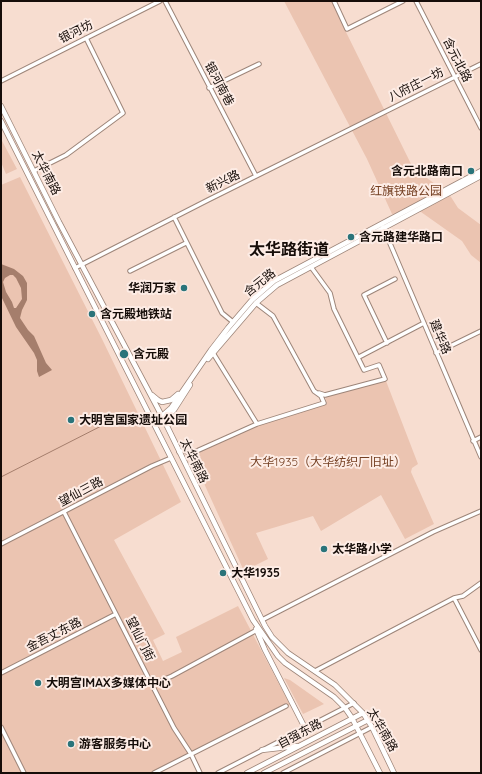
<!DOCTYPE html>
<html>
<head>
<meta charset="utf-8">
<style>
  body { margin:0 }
  #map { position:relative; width:482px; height:774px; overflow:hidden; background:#f7ddd0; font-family:Quicksand,sans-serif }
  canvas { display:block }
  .frame { position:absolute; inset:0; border:2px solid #160d09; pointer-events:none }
</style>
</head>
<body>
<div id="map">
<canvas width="482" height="774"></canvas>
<div class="frame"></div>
</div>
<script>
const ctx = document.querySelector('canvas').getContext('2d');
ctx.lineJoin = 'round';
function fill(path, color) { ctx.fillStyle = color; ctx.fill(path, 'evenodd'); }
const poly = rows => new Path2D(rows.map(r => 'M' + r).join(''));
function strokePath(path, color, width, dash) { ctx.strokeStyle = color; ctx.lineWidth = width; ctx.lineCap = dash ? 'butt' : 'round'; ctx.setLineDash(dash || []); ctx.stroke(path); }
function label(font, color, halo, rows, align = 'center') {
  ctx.font = font + ' Quicksand,"Noto Sans SC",sans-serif'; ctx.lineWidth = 4; ctx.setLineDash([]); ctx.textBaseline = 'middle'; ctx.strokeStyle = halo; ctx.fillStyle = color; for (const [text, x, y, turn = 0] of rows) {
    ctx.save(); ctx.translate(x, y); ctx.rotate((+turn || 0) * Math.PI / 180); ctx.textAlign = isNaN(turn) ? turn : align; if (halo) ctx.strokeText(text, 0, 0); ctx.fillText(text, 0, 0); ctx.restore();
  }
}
const green = poly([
  [284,1,333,1,345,30,413,168,442,189,451,197,458,208,481,225,481,263,471,255,462,241,421,212,392,214,367,159],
  [1,139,17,169,6,174,1,162],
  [20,177,102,339,181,502,114,540,165,634,153,640,163,661,182,652,176,637,238,606,290,705,157,773,1,773,1,185],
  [381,381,386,381,418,464,412,468,411,472,434,524,405,539,381,495,321,531,313,516,256,533,268,559,244,571,191,455,257,426,327,404,325,396],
  [284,678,290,680,324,704,303,714]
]);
const water = poly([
  [1,264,14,269,23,276,27,283,27,300,22,310,20,318,28,330,34,336,46,363,52,370,39,377,37,371,37,360,34,353,16,327,1,296],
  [10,275,13,275,16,278,21,288,22,299,16,308,14,308,12,302,6,292,3,282,5,278]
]);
const stream = poly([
  [1,477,115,419]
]);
const minor = poly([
  [165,1,256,176],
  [334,1,347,29,403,1],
  [416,1,481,128],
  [1,81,160,1],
  [209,88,259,64],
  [34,171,66,155,123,113,86,38],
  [174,217,222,313,233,322],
  [383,227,481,457],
  [311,267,330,293,334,309,364,370,379,365,385,379,325,395,319,393],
  [75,268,208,200,481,64],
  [130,271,186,243],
  [387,343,364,295,395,279],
  [213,353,257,424],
  [436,353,481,331],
  [359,357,424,323],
  [473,441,481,437],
  [179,452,184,450,190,454,257,424,324,403,321,396,314,391,273,316,256,303],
  [64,512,174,728,191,754,200,773],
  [1,544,152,466,171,458],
  [454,598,481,650],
  [262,620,433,532,481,511],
  [315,671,454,598,463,596,481,583],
  [1,673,116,614],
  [152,685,172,676,257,630],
  [1,727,24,773],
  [154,773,286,706],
  [218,773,354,703],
  [283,773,372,727]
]);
const major = poly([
  [1,106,59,222,164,420,265,626,272,637,288,653,335,685,363,713,372,727,394,773],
  [1,121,253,620,278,656,285,663,334,697,345,708,352,718,380,773],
  [208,359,256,303,277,285,481,176],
  [152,395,158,400,162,402,171,400,178,394],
  [152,421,162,416,171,408,211,350,228,328,252,300,274,281,481,171],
  [154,424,164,420,174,410,190,385],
  [256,629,265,650,305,728],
  [262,750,297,746],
  [247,773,363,713],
  [264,773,368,720]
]);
const markers = [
  [471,171,4,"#2a747a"],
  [351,237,4,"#2a747a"],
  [184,288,4,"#2a747a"],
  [92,314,4,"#2a747a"],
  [124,354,5,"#2a747a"],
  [71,420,4,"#2a747a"],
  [324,549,4,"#2a747a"],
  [223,573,4,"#2a747a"],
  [38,683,4,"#2a747a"],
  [71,744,4,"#2a747a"]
];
const streetNames = [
  ["银河坊",76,32,-27],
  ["含元北路",457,60,63],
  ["银河南巷",219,84,62],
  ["八府庄一坊",416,85,-27],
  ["太华南路",46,173,63],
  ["新兴路",223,182,-26],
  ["含元路",260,283,-39],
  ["建华路",440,337,67],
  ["太华南路",194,461,64],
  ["望仙三路",81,492,-28],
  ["金吾丈东路",54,635,-27],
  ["望仙门街",140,639,63],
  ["太华南路",382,730,60],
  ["自强东路",300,734,-28]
];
const poiNames = [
  ["含元北路南口",463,171,"right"],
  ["含元路建华路口",359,237],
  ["华润万家",176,288,"right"],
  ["含元殿地铁站",100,314],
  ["含元殿",133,354],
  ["大明宫国家遗址公园",79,420],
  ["太华路小学",332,549],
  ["大华1935",231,573],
  ["大明宫IMAX多媒体中心",46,683],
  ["游客服务中心",79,744]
];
const parkNames = [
  ["红旗铁路公园",406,191],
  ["大华1935（大华纺织厂旧址）",328,462]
];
const districtNames = [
  ["太华路街道",289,250]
];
fill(green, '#ebc4b1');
fill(water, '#a57e6c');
strokePath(stream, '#a57e6c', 1);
strokePath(minor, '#9d8579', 5.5);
strokePath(major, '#9d8579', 6);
strokePath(minor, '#fff', 3.5);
strokePath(major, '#fff', 4.5);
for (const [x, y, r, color] of markers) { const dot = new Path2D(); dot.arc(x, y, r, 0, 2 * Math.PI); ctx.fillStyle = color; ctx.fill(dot); strokePath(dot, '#fdece5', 1.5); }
label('12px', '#160d09', '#fdece5', streetNames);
label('bold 12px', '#160d09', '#fdece5', poiNames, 'left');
label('12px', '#743f22', '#fdece5', parkNames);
label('bold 16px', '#160d09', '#fdece5', districtNames);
</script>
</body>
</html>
